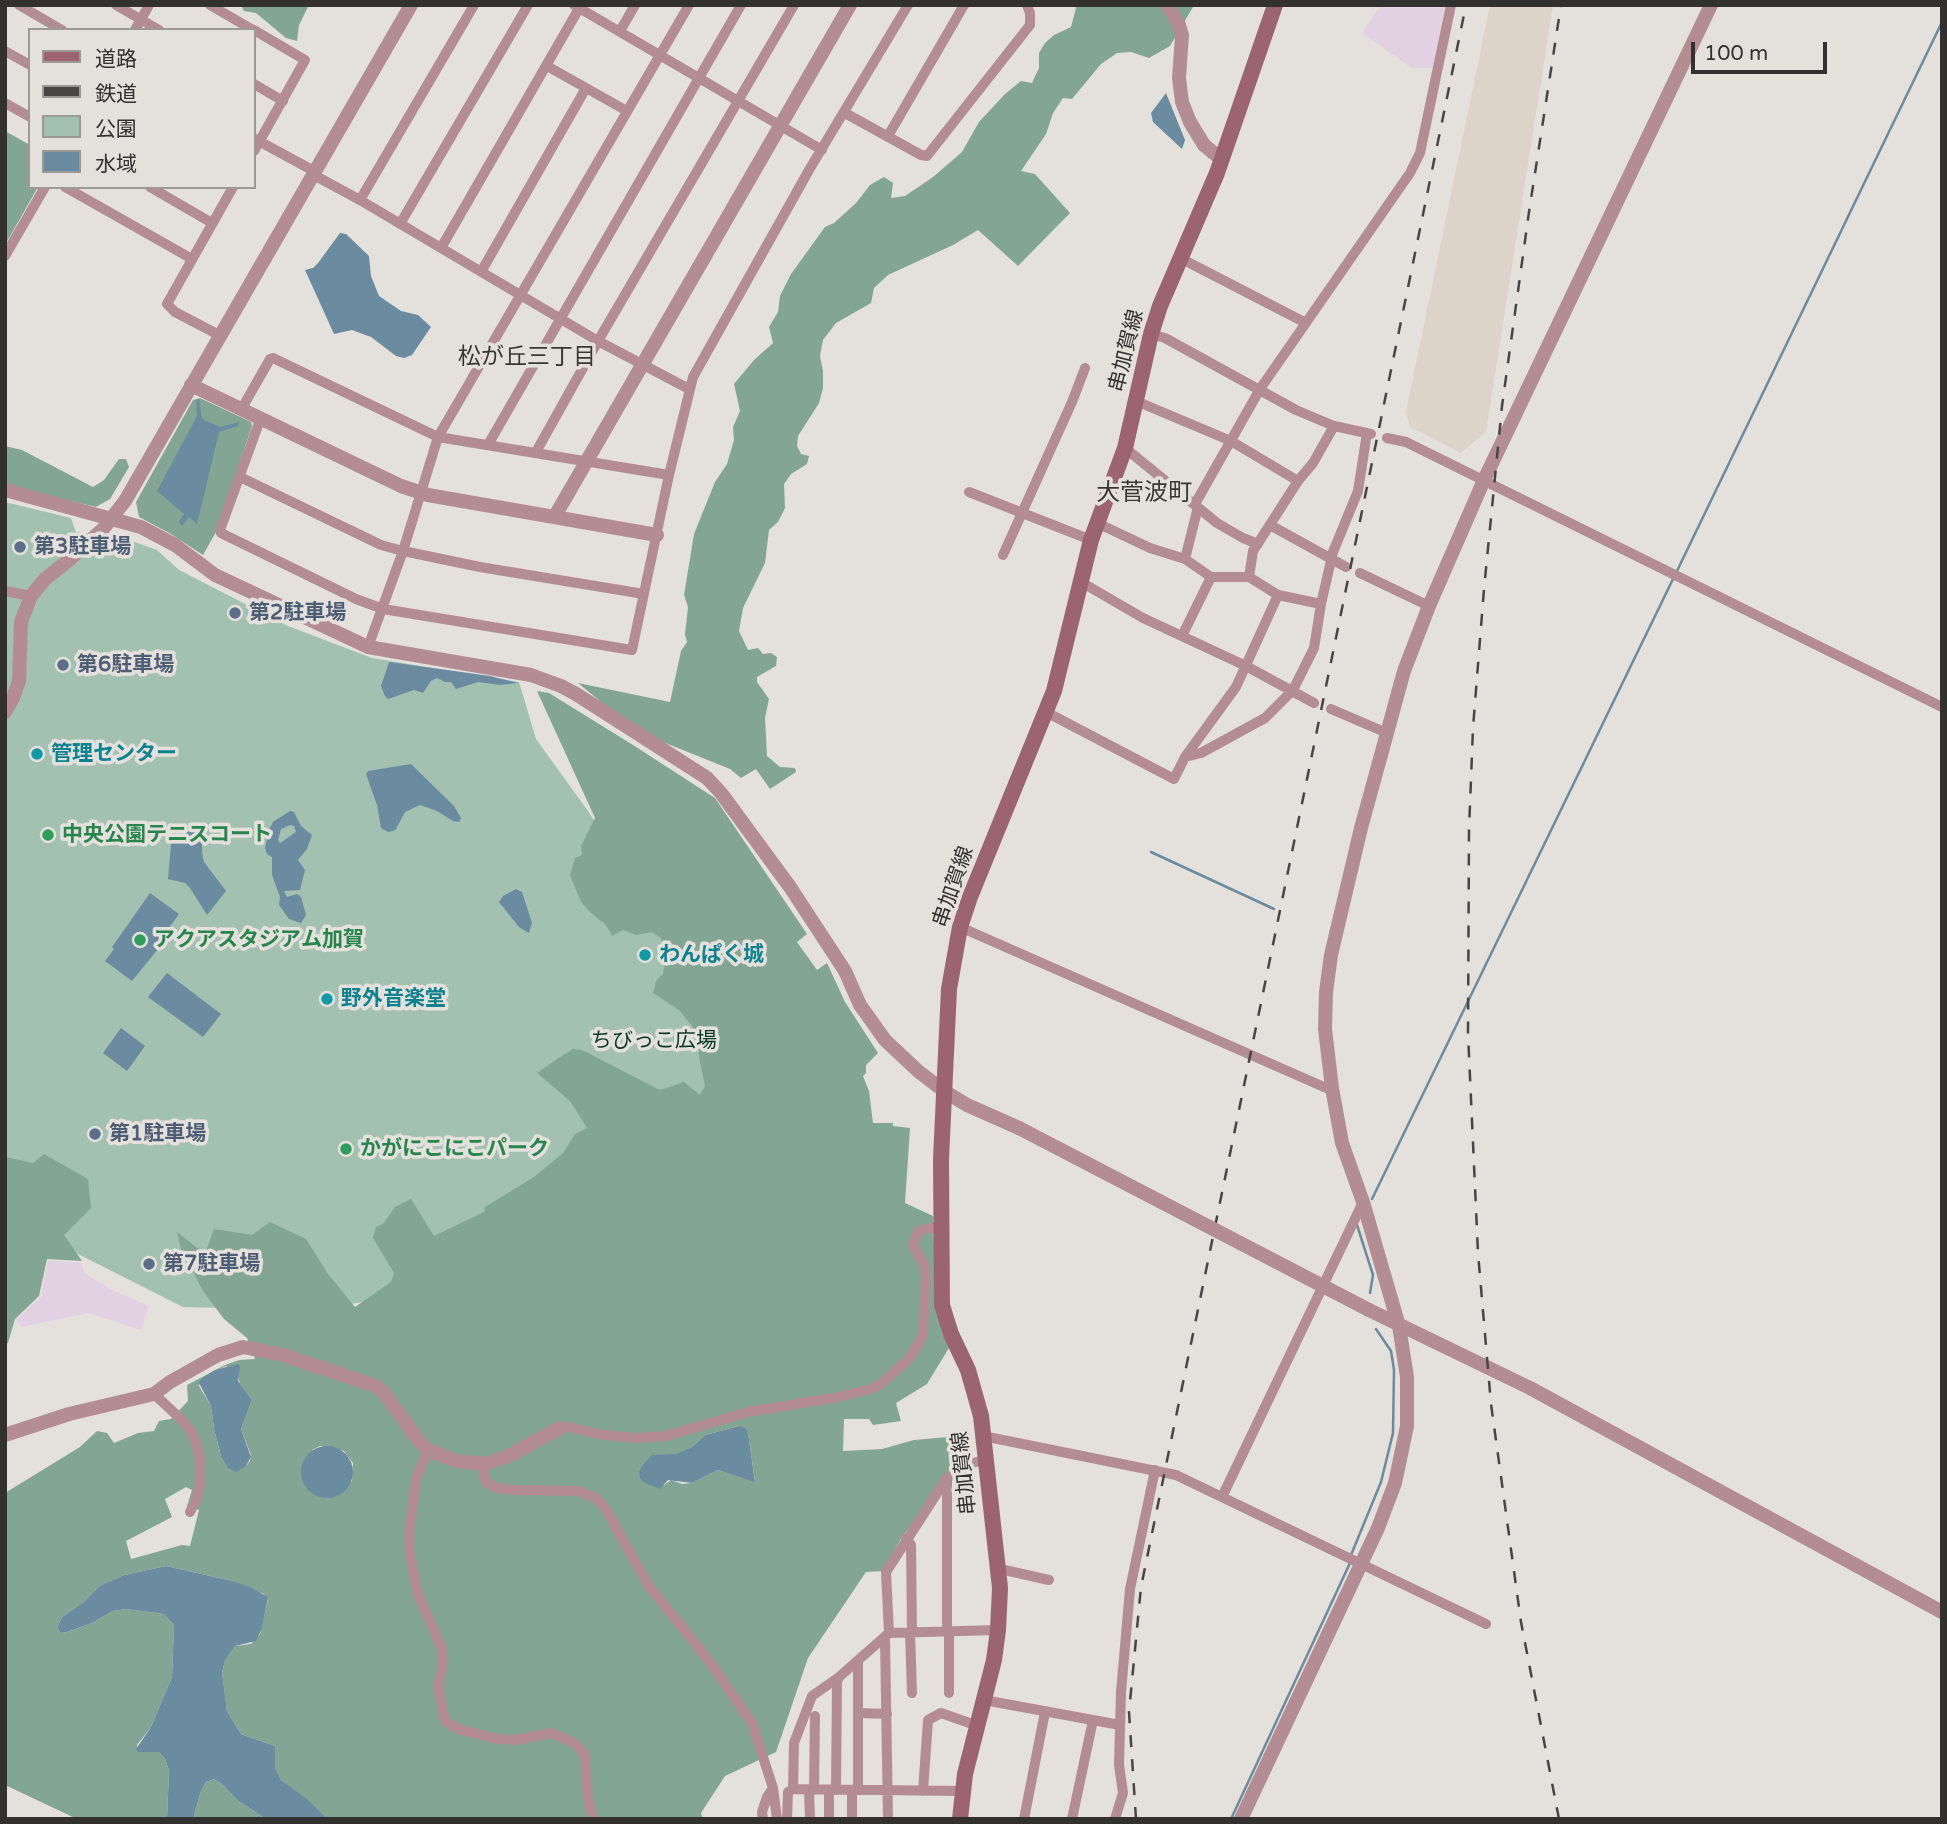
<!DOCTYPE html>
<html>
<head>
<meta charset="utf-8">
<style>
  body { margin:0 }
  #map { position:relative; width:1947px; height:1824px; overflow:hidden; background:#e4e0db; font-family:"Varela Round","Noto Sans JP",sans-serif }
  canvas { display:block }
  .frame { position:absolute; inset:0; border:7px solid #32312f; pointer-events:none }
  .legend { position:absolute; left:28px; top:28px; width:228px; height:161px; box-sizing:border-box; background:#e4e0db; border:2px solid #9d9a96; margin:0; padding:9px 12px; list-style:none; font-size:21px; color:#32312f }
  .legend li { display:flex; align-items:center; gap:14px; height:35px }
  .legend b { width:35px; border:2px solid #9d9a96 }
  .scale { position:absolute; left:1691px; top:42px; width:136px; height:32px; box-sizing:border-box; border:4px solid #32312f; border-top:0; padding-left:9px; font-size:21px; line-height:24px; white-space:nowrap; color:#32312f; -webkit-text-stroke:5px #e4e0db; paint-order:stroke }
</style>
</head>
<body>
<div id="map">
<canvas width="1947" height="1824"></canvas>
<div class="frame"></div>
<ul class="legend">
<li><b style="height:9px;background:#9c6470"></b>道路</li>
<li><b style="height:9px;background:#484644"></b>鉄道</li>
<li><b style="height:19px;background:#a2c1b0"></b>公園</li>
<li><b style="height:19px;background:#6b8ba0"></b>水域</li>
</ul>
<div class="scale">100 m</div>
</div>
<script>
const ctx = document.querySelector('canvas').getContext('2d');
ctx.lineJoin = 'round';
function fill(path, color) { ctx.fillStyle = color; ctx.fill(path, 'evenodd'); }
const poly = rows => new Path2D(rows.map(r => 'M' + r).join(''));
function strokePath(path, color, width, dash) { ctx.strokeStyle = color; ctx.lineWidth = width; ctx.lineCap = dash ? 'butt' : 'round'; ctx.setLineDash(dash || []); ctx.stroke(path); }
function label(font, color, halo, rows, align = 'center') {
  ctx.font = font + ' "Varela Round","Noto Sans JP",sans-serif'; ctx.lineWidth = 7; ctx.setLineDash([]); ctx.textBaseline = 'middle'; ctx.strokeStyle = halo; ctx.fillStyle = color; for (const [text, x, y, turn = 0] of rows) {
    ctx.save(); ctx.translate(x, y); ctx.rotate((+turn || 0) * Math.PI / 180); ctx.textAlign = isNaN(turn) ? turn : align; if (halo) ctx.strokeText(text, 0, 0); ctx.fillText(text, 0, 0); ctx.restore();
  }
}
const built = poly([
  [1490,5,1553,5,1486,432,1461,453,1410,427,1406,412]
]);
const industrial = poly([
  [1381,5,1445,5,1432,68,1412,68,1362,33],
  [48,1260,82,1263,84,1273,112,1290,149,1306,141,1330,89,1313,21,1327,16,1319,41,1297]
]);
const green = poly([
  [5,502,71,518,76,532,129,540,157,550,179,570,288,626,372,658,519,682,536,739,588,811,655,913,722,1076,698,1109,372,1301,304,1310,183,1307,74,1252,5,1176]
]);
const forest = poly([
  [241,5,309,5,299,25,297,41,286,38,256,13,244,11],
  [1074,5,1198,5,1193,7,1170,46,1149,58,1131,52,1117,53,1101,64,1072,99,1063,98,1053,113,1046,134,1021,171,1035,174,1070,213,1018,266,978,230,953,245,888,275,874,288,871,303,836,323,823,340,820,356,823,371,823,388,819,403,798,436,797,446,801,454,809,456,807,464,791,474,784,484,785,508,778,522,769,530,765,563,743,608,739,631,748,650,758,648,763,654,771,653,777,657,776,666,757,677,757,682,769,699,765,718,767,756,780,767,795,768,796,772,770,789,756,769,741,778,730,769,653,738,612,711,578,683,670,702,681,651,687,642,685,634,688,607,684,595,694,534,715,482,727,464,734,440,733,427,740,411,734,384,754,360,773,343,769,327,778,312,780,296,791,274,825,227,834,223,856,203,870,185,884,177,893,183,891,198,905,196,933,177,962,152,979,122,1005,94,1021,81,1032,83,1039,68,1039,53,1045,43,1054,35,1071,27,1076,8],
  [5,131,30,145,30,187,38,187,5,245],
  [200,398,251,422,252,426,216,532,203,555,171,534,139,517,136,502,193,400],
  [5,446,22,450,93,487,104,480,119,459,126,459,129,467,110,499,96,507,32,492,5,483],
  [537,691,549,693,633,745,715,798,807,934,797,942,817,970,827,963,845,1002,878,1053,866,1065,866,1073,863,1076,869,1091,873,1123,893,1123,893,1126,910,1128,905,1203,933,1216,936,1306,943,1335,949,1348,927,1384,896,1403,901,1421,873,1425,869,1419,844,1419,843,1451,882,1449,914,1440,948,1437,954,1470,902,1537,883,1571,866,1572,808,1658,776,1752,725,1776,701,1813,703,1819,327,1819,281,1780,275,1767,275,1746,241,1734,227,1711,222,1672,225,1661,235,1646,251,1644,260,1634,268,1600,264,1594,228,1580,166,1566,124,1575,99,1586,85,1601,62,1617,57,1628,61,1633,67,1632,92,1623,113,1611,126,1609,164,1614,174,1625,172,1677,151,1727,137,1745,138,1752,159,1752,165,1759,169,1770,167,1819,77,1819,5,1785,5,1493,80,1447,97,1431,107,1433,114,1443,138,1433,154,1431,159,1421,171,1419,188,1401,187,1385,225,1365,239,1360,255,1359,247,1338,224,1319,203,1291,181,1249,177,1232,205,1254,214,1229,252,1235,270,1222,306,1239,328,1274,355,1307,391,1282,394,1273,373,1238,376,1227,383,1224,395,1207,411,1199,434,1236,484,1212,485,1207,534,1177,563,1153,575,1134,587,1128,570,1101,537,1073,560,1057,573,1049,582,1050,660,1090,684,1082,700,1095,705,1086,699,1057,699,1045,692,1026,679,1010,653,993,656,981,663,974,664,967,661,962,664,953,661,938,652,932,636,935,623,930,612,936,606,925,591,913,581,902,570,875,575,858,582,855,581,846,595,818],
  [226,1366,238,1377,240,1384,252,1400,241,1429,251,1455,250,1461,246,1466,221,1456,214,1429,211,1406,199,1386,202,1378],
  [739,1426,748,1433,755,1481,718,1470,692,1483,682,1484,671,1480,664,1485,643,1464,651,1455,676,1455,692,1447,705,1435],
  [320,1446,344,1451,353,1463,352,1482,312,1450],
  [186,1487,192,1490,187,1506,199,1510,190,1546,182,1545,131,1559,126,1541,172,1517,165,1499],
  [44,1154,88,1179,91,1208,64,1235,82,1261,47,1259,39,1296,15,1319,8,1343,5,1344,5,1157,33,1163],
  [214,1779,222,1784,237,1800,266,1819,193,1819,201,1791,206,1782]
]);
const water = poly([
  [1166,93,1185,140,1182,149,1153,122,1151,113],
  [340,233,346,234,369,256,371,276,379,296,401,311,418,315,431,327,412,355,404,358,396,356,371,337,352,330,334,334,305,270,313,268,318,263],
  [199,399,202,419,220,427,239,422,238,426,219,432,197,524,189,517,182,526,179,522,184,514,157,491,197,416,196,400],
  [389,662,490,676,518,683,500,685,478,682,456,689,451,682,445,682,437,678,431,681,423,693,414,690,388,699,385,696,381,686],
  [411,764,454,806,461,818,459,822,453,821,437,811,420,805,405,812,396,829,393,831,388,832,381,828,377,805,366,774,368,771],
  [290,811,294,812,301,826,312,835,307,849,298,860,305,870,300,890,284,891,287,897,297,894,301,897,306,915,301,923,289,919,279,905,280,897,272,875,272,857,267,854,265,848,269,830,273,822],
  [290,825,294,826,296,832,280,843,278,840,281,829],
  [197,831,202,838,202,853,204,862,226,891,207,915,190,888,185,883,168,879,172,833],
  [516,889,522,892,532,923,529,933,519,927,499,902,503,896],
  [150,893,179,914,166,932,167,933,158,949,132,981,105,961,114,949,112,947],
  [167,973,221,1014,203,1037,148,997],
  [121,1028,145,1046,127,1071,103,1053],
  [238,1364,240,1366,238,1381,252,1400,241,1429,251,1457,246,1466,236,1472,228,1468,221,1456,214,1429,211,1406,199,1383,202,1378,215,1370],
  [739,1426,745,1428,748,1433,755,1482,718,1470,692,1483,668,1480,660,1489,643,1482,640,1478,639,1472,643,1464,651,1455,676,1454,692,1447,705,1435],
  '301 1472a26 26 0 1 1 52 0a26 26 0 1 1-52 0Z',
  [166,1566,228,1580,250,1587,268,1597,262,1628,256,1641,235,1646,225,1661,222,1672,227,1711,241,1734,275,1746,275,1767,281,1780,308,1800,327,1819,266,1819,237,1800,222,1784,214,1779,206,1782,201,1791,193,1819,167,1819,169,1770,165,1759,159,1752,138,1752,136,1749,151,1727,172,1677,174,1625,164,1614,126,1609,113,1611,92,1623,67,1632,61,1633,57,1628,62,1617,85,1601,99,1586,124,1575]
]);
const stream = poly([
  [1676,573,1942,22],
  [1151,852,1274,909],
  [1372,1199,1673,579],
  [1357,1225,1373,1275,1370,1293],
  [1351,1555,1381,1482,1393,1433,1394,1370,1391,1351,1376,1329],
  [1231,1819,1350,1563]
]);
const minor = poly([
  [19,5,62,30],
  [116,5,159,30],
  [210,5,253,30],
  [574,5,822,150],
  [135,30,149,5],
  [254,30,305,60,254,151],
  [620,31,635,5],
  [5,51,30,65],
  [547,66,627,111],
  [254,84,283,101],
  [5,103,30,117],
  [845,113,921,155,927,156,1030,25,1030,13,1027,5],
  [888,136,964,5],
  [255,139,314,171],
  [312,174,360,200,598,341,689,389],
  [65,187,192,259],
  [150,187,212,223],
  [360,200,474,5],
  [400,224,528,5],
  [441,248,581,5],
  [5,256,45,187],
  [1180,258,1306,323],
  [481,272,586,88],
  [1151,334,1165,338,1296,410,1334,426,1371,434],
  [219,335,175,312,167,304,233,187],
  [1136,401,1231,441,1298,481,1253,551,1249,577],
  [241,410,270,359,273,358,438,437,669,475],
  [260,420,220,530,221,533,356,599,383,609,632,650,669,475,693,377,809,170,908,5],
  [1387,438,1406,442,1942,707],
  [489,443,741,5],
  [1125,448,1217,523,1243,538,1258,544],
  [536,452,598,341,794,5],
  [240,477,381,545,403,551,480,567,644,594],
  [1298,481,1313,463,1334,426],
  [969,492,1091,540],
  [1195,504,1260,389,1410,173,1420,153,1451,5],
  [1097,523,1150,548,1185,559,1211,577],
  [1270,525,1346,567],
  [1003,555,1072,402,1085,368],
  [1185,559,1198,507],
  [1360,573,1429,606],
  [1081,582,1143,618,1246,666,1314,703],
  [5,591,31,596],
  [1182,636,1211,577,1249,577,1278,595,1321,604,1333,552,1358,491,1367,433],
  [368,647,403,551,438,437,689,5],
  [1331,709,1387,733],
  [1046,712,1174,779,1185,757,1201,753,1265,718,1293,690,1314,648,1321,604],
  [1185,757,1236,687,1278,595],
  [960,927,1333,1091],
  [154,1394,183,1421,191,1431,197,1447,200,1459,200,1486,196,1500,190,1512],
  [560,1428,569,1427,597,1434,633,1438,666,1436,748,1412,838,1397,871,1389,881,1384,910,1358,923,1335,926,1279,925,1267,913,1245,918,1231,929,1228,940,1228],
  [983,1436,1176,1475,1486,1624],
  [428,1450,416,1479,409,1534,410,1554,417,1592,442,1649,443,1662,438,1687,444,1716,447,1723,461,1730,497,1739,514,1740,552,1733,574,1743,585,1755,588,1799,593,1819],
  [485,1464,483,1472,486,1482,496,1488,514,1490,579,1491,597,1499,604,1506,648,1585,707,1658,752,1723,773,1788,767,1797,762,1812,763,1819],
  [947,1478,947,1632],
  [1222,1497,1363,1202],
  [906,1538,911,1545,912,1632],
  [1000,1569,1049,1580],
  [910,1632,912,1693],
  [889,1633,998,1630],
  [885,1638,888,1819],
  [858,1661,858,1790],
  [949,1693,949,1632],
  [984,1700,1120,1725],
  [858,1713,887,1714],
  [773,1788,777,1819],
  [793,1789,794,1743,812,1696,839,1677],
  [809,1790,810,1819],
  [814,1790,815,1716],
  [836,1790,837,1682,839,1677,889,1633,886,1572,947,1478,968,1464,985,1460],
  [852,1790,852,1819],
  [829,1791,829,1819],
  [923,1791,928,1720,941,1713,978,1726],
  [787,1819,788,1792,793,1789,962,1791],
  [1024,1819,1045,1712],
  [1072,1819,1093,1720],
  [1115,1819,1123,1793,1119,1765,1121,1692,1130,1589,1155,1470]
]);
const tertiary = poly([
  [1167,5,1179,25,1182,35,1179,78,1182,102,1190,122,1204,145,1221,159],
  [191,385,401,486,428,495,657,535],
  [5,490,141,527,175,545,215,575,368,647,531,675,561,686,576,694,707,778,721,793,790,887,845,971,860,1005,885,1040,918,1071,944,1091,967,1105,1019,1128],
  [555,516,850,5],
  [5,712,13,698,19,681,21,622,31,596,45,579,69,560,103,529,125,501,411,5],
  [1369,1310,1530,1388,1942,1612],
  [5,1435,69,1414,154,1394,170,1382,218,1355,243,1347,283,1355,376,1386,384,1393,419,1441,428,1450,456,1461,485,1464,508,1456,560,1428],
  [1241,1819,1378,1528,1395,1483,1407,1426,1407,1377,1399,1326,1363,1202,1342,1143,1332,1088,1325,1029,1326,992,1331,955,1361,828,1404,671,1429,606,1484,480,1711,5]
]);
const secondary = poly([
  [960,1819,965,1774,994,1660,998,1630,1000,1588,981,1416,968,1370,951,1334,942,1305,941,1159,949,989,960,927,970,897,1054,691,1091,540,1125,448,1151,334,1160,306,1217,173,1275,5]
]);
const rail = poly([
  [1136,1819,1129,1712,1141,1587,1466,5],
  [1559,1819,1521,1622,1491,1404,1478,1253,1468,1033,1469,830,1473,728,1484,589,1502,406,1529,212,1561,5]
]);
const tertiaryBridge = poly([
  [1019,1128,1369,1310]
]);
const markers = [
  [20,547,7,"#5c6f8a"],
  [235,613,7,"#5c6f8a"],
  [63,665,7,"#5c6f8a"],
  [37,754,7,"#0f9aa8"],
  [48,835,7,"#2e9e5b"],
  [140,940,7,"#2e9e5b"],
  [645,955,7,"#0f9aa8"],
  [327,999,7,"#0f9aa8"],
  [95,1134,7,"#5c6f8a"],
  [346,1149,7,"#2e9e5b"],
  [149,1264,7,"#5c6f8a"]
];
const streetNames = [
  ["串加賀線",1127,351,-76],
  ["串加賀線",954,887,-71],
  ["串加賀線",965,1473,-96]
];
const serviceNames = [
  ["第3駐車場",34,547],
  ["第2駐車場",249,613],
  ["第6駐車場",77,665],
  ["第1駐車場",109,1134],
  ["第7駐車場",163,1264]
];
const cultureNames = [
  ["管理センター",51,754],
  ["わんぱく城",659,955],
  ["野外音楽堂",341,999]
];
const leisureNames = [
  ["中央公園テニスコート",62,835],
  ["アクアスタジアム加賀",154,940],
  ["かがにこにこパーク",360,1149]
];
const parkNames = [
  ["ちびっこ広場",654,1041]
];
const neighbourhoodNames = [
  ["松が丘三丁目",527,358]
];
const quarterNames = [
  ["大菅波町",1144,494]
];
fill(built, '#ddd4c9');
fill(industrial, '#e2d1e2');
fill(green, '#a2c1b0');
fill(forest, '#83a694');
fill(water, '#6b8ba0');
strokePath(stream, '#6b8ba0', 2.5);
strokePath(minor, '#b48d94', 10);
strokePath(tertiary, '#b48d94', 14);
strokePath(secondary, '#9c6470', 16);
strokePath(rail, '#484644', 2.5, [12, 12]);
strokePath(tertiaryBridge, '#b48d94', 14);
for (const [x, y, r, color] of markers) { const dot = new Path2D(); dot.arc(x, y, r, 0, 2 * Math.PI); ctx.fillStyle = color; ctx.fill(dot); strokePath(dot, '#e4e0db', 2.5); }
label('21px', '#32312f', '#e4e0db', streetNames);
label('bold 21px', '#4e5e75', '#e4e0db', serviceNames, 'left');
label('bold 21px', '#0d838f', '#e4e0db', cultureNames, 'left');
label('bold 21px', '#27864d', '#e4e0db', leisureNames, 'left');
label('21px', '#043724', '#e4e0db', parkNames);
label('23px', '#3a3733', '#e4e0db', neighbourhoodNames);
label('24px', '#3a3733', '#e4e0db', quarterNames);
</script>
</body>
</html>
